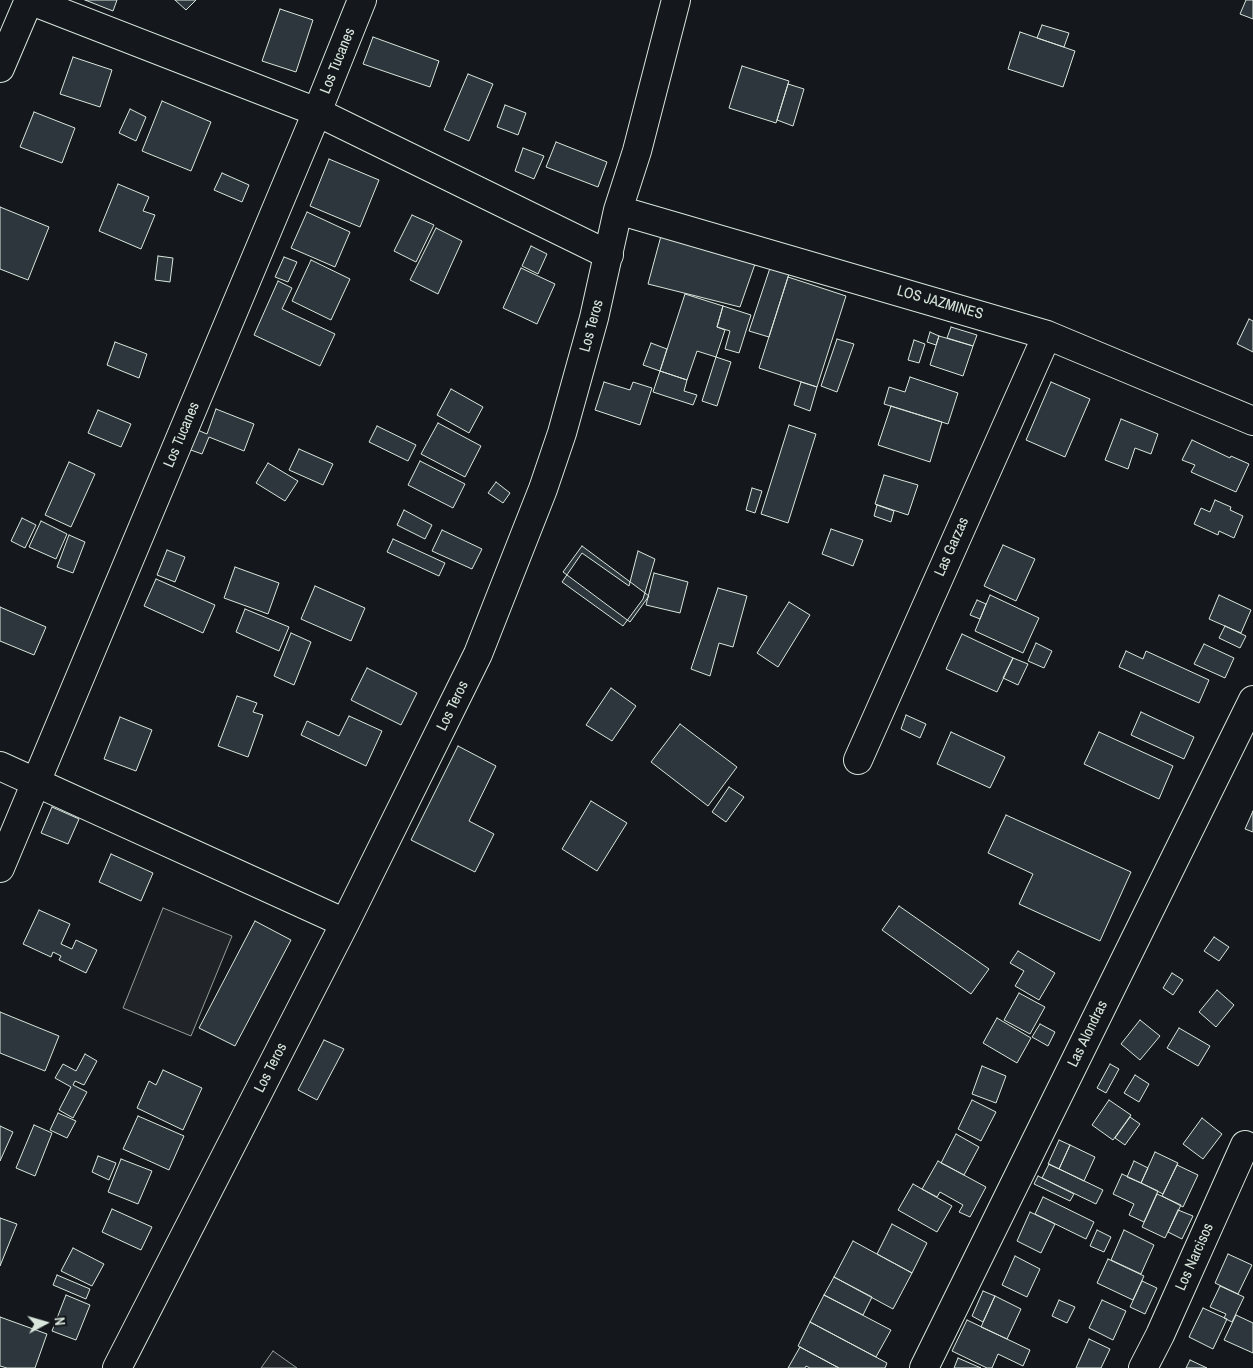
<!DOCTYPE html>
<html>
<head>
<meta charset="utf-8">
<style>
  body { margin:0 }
  #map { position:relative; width:1253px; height:1368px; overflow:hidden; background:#14181c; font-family:"Archivo Narrow",sans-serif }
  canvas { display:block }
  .north { position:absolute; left:20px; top:1298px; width:50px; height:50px; -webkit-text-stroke:4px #14181c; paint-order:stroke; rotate:84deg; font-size:14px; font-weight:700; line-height:20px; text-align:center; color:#d8e6dc }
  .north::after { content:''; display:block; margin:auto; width:18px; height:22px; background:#d8e6dc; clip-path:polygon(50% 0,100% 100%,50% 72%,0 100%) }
</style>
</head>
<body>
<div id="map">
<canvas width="1253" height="1368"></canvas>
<div class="north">N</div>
</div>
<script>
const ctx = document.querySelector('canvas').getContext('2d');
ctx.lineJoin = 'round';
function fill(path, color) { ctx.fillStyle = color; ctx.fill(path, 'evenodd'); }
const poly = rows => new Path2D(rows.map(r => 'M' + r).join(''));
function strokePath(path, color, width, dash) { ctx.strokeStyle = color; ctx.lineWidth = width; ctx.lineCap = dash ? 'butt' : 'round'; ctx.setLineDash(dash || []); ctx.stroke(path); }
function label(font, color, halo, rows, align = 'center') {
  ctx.font = font + ' "Archivo Narrow",sans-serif'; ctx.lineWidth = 4; ctx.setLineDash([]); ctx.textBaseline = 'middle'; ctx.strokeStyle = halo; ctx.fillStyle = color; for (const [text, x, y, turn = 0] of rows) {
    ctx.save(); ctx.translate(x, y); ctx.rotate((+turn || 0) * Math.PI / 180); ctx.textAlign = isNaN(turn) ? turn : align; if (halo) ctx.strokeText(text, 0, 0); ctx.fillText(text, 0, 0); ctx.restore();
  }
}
const green = poly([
  [163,908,232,936,191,1036,123,1008,163,908],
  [273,1351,297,1368,261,1368,273,1351]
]);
const building = poly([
  [85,0,117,0,113,11,85,0],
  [175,0,196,0,186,10,175,0],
  [1246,0,1253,0,1253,19,1240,14,1246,0],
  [280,9,313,20,296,72,262,61,280,9],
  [1042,25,1069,33,1064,47,1037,38,1042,25],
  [1020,32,1075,51,1063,87,1008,69,1020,32],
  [373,37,439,61,430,87,363,64,373,37],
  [73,57,112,70,100,107,60,94,73,57],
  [742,66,789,81,776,123,729,108,742,66],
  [468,74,493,84,469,141,444,130,468,74],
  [788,84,804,89,793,126,777,120,788,84],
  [162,101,211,122,191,171,142,151,162,101],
  [505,105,526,113,518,135,497,127,505,105],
  [130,109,146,117,136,141,119,133,130,109],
  [34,112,75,128,62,163,20,147,34,112],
  [556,142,607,162,598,187,546,167,556,142],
  [523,148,544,156,534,179,515,171,523,148],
  [329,159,379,180,360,227,310,206,329,159],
  [222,173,249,185,242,202,214,190,222,173],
  [118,184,149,197,143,211,155,215,141,249,99,231,118,184],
  [0,207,49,227,28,280,0,269,0,207],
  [307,212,350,232,335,267,291,248,307,212],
  [412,215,434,225,416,262,394,251,412,215],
  [436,228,462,241,438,294,410,280,436,228],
  [661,236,755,264,740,307,648,284,661,236],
  [531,246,547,254,538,274,522,266,531,246],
  [158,256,173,258,170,282,155,280,158,256],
  [284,257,297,262,288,282,275,277,284,257],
  [311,260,350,279,331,320,292,301,311,260],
  [521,268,555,284,537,324,503,308,521,268],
  [770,268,789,274,769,337,749,331,770,268],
  [788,277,846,296,817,387,759,368,788,277],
  [278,281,292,288,282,309,335,334,320,366,254,335,278,281],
  [685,294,723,306,717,327,725,330,716,357,697,351,687,380,660,371,685,294],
  [723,306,751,315,739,353,725,349,730,331,717,327,723,306],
  [1249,319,1253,321,1253,352,1237,344,1249,319],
  [951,327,977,335,973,346,947,338,951,327],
  [930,332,939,336,936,345,927,342,930,332],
  [939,336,973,346,963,376,930,365,939,336],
  [837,339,854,344,837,392,821,386,837,339],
  [914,340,925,344,919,363,908,360,914,340],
  [115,342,147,354,139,378,107,365,115,342],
  [651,343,667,349,660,371,643,365,651,343],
  [716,357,731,362,717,406,702,401,716,357],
  [660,371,687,380,684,391,697,395,693,405,653,392,660,371],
  [910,377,958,393,948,424,884,404,889,387,905,392,910,377],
  [604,382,630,390,633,382,652,388,640,425,595,410,604,382],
  [801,382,817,387,810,411,794,405,801,382],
  [1051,382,1090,399,1065,457,1026,440,1051,382],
  [451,389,483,407,469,433,437,415,451,389],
  [891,406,942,422,930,462,878,445,891,406],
  [216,409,254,424,244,451,209,437,202,454,188,449,195,429,207,434,216,409],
  [98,410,131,424,121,447,88,433,98,410],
  [1121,419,1158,434,1151,454,1135,448,1128,469,1105,460,1121,419],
  [438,423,481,446,465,477,421,454,438,423],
  [789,425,816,434,788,523,761,514,789,425],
  [377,426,416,445,408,461,369,442,377,426],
  [1192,440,1230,458,1231,456,1249,464,1236,492,1191,472,1195,465,1182,460,1192,440],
  [299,449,333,464,323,485,289,470,299,449],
  [420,461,465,484,453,508,408,485,420,461],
  [69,462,95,474,71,527,45,515,69,462],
  [268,463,298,481,285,501,256,483,268,463],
  [884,475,918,485,908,515,875,504,884,475],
  [496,482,510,493,503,503,488,493,496,482],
  [752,488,762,491,755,513,746,510,752,488],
  [1215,500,1231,507,1230,510,1243,516,1234,538,1219,531,1218,535,1194,524,1201,508,1210,512,1215,500],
  [877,505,894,511,891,522,874,516,877,505],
  [404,510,432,525,425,539,397,525,404,510],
  [22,518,36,525,25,548,11,541,22,518],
  [41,521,67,534,56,559,29,547,41,521],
  [831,529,863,540,853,566,822,554,831,529],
  [442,530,482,549,472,569,432,551,442,530],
  [69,535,85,542,73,573,57,567,69,535],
  [393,539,445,563,439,576,387,552,393,539],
  [1003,545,1035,559,1016,601,984,586,1003,545],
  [582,546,649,596,630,622,563,572,582,546],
  [167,550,185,557,175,582,157,575,167,550],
  [638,551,655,559,643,599,623,626,562,582,582,553,629,586,638,551],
  [235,567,279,583,268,614,224,598,235,567],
  [654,573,688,582,680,613,646,605,654,573],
  [156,579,215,605,203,633,144,606,156,579],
  [315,586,365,608,351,641,301,619,315,586],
  [718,588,747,596,733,647,719,643,710,676,691,669,718,588],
  [990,595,1039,618,1023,653,975,631,990,595],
  [1219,595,1251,610,1241,633,1209,619,1219,595],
  [977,600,986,604,980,619,970,615,977,600],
  [789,602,810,615,778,667,757,653,789,602],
  [0,607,46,627,34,655,0,641,0,607],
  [245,609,289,627,279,651,236,632,245,609],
  [1225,626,1246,636,1240,648,1219,638,1225,626],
  [291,633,311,642,294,685,274,676,291,633],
  [962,634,1013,658,997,692,946,669,962,634],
  [1036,643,1052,651,1044,668,1028,661,1036,643],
  [1204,644,1234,658,1225,678,1194,664,1204,644],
  [1126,651,1143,659,1146,651,1209,680,1199,703,1119,667,1126,651],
  [1013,658,1028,664,1018,685,1003,678,1013,658],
  [367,668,417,693,401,725,351,700,367,668],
  [611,688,636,706,612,741,586,725,611,688],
  [237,696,257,703,253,712,263,715,248,757,218,746,237,696],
  [1141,712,1194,737,1184,759,1131,735,1141,712],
  [906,715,926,724,920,738,901,729,906,715],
  [349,716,382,731,366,766,301,735,307,721,339,736,349,716],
  [120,717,152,730,136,771,104,759,120,717],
  [680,724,737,767,708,806,651,762,680,724],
  [951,732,1005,757,990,788,937,764,951,732],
  [1099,732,1173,766,1159,799,1084,764,1099,732],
  [458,746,496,766,469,821,494,834,475,872,411,840,458,746],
  [729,787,744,797,726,822,712,812,729,787],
  [591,801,627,823,597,871,562,849,591,801],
  [52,807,79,819,68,844,41,833,52,807],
  [1253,811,1253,832,1245,829,1253,811],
  [1006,815,1131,872,1100,941,1019,904,1033,874,988,853,1006,815],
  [111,854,153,873,141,901,99,882,111,854],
  [899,906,989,969,971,994,882,930,899,906],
  [39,910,70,924,61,944,72,949,76,940,97,950,86,973,59,960,61,956,53,952,51,957,23,944,39,910],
  [255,921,291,940,235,1046,199,1028,255,921],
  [1214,937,1229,947,1219,961,1204,951,1214,937],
  [1018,951,1055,973,1039,1000,1015,986,1024,971,1010,963,1018,951],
  [1172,973,1183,980,1173,995,1163,988,1172,973],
  [1217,990,1234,1005,1216,1027,1199,1012,1217,990],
  [1019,993,1045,1007,1030,1034,1004,1020,1019,993],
  [0,1012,59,1036,45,1071,0,1053,0,1012],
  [997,1018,1031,1038,1017,1063,983,1043,997,1018],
  [1140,1020,1160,1036,1140,1060,1121,1044,1140,1020],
  [1040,1024,1055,1032,1048,1046,1032,1037,1040,1024],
  [1179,1028,1210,1046,1198,1066,1167,1048,1179,1028],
  [324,1040,344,1049,317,1100,298,1090,324,1040],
  [85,1054,97,1061,84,1085,75,1081,73,1085,87,1092,73,1118,59,1110,71,1087,55,1078,63,1064,76,1071,85,1054],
  [1110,1064,1119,1069,1106,1093,1097,1088,1110,1064],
  [982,1066,1006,1076,996,1103,972,1094,982,1066],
  [163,1070,202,1088,183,1130,137,1108,149,1081,156,1085,163,1070],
  [1135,1075,1149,1084,1139,1102,1124,1093,1135,1075],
  [972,1100,996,1112,981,1141,958,1129,972,1100],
  [1109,1100,1131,1115,1113,1140,1092,1125,1109,1100],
  [58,1113,76,1121,67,1138,50,1130,58,1113],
  [138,1116,184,1136,169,1170,123,1149,138,1116],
  [1130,1117,1140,1124,1125,1145,1115,1138,1130,1117],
  [1202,1118,1222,1134,1203,1159,1183,1144,1202,1118],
  [34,1125,52,1133,35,1176,16,1168,34,1125],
  [0,1126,13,1132,0,1161,0,1126],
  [956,1134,979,1147,964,1175,941,1163,956,1134],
  [1059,1140,1070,1145,1059,1169,1048,1164,1059,1140],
  [1070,1145,1095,1157,1084,1181,1059,1169,1070,1145],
  [1155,1152,1178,1163,1163,1194,1141,1183,1155,1152],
  [98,1156,116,1163,109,1180,92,1172,98,1156],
  [121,1159,152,1171,138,1204,108,1192,121,1159],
  [938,1161,986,1187,970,1217,959,1212,963,1205,940,1192,937,1197,922,1189,938,1161],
  [1134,1161,1148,1168,1141,1183,1127,1177,1134,1161],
  [1049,1164,1103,1190,1096,1204,1042,1178,1049,1164],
  [1177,1165,1198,1175,1183,1207,1162,1196,1177,1165],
  [1122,1174,1158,1191,1144,1222,1129,1215,1134,1204,1113,1194,1122,1174],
  [1038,1176,1074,1194,1070,1201,1034,1184,1038,1176],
  [913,1184,952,1206,937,1232,898,1210,913,1184],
  [1157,1194,1181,1205,1165,1238,1142,1227,1157,1194],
  [1043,1197,1094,1222,1086,1239,1035,1214,1043,1197],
  [112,1209,152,1227,141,1250,102,1232,112,1209],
  [1178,1210,1193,1216,1182,1239,1168,1232,1178,1210],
  [1030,1212,1055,1224,1041,1253,1017,1241,1030,1212],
  [0,1218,17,1224,0,1266,0,1218],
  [892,1224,927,1243,912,1273,877,1254,892,1224],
  [1097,1230,1111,1237,1104,1252,1090,1246,1097,1230],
  [1124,1230,1154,1245,1141,1274,1111,1260,1124,1230],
  [853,1241,912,1273,893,1309,834,1277,853,1241],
  [73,1248,104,1264,92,1286,61,1271,73,1248],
  [1228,1254,1252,1265,1238,1294,1215,1283,1228,1254],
  [1015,1256,1040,1269,1027,1297,1002,1285,1015,1256],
  [1108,1259,1144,1276,1133,1300,1097,1283,1108,1259],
  [57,1275,90,1289,86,1299,53,1285,57,1275],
  [834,1277,872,1297,863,1315,824,1295,834,1277],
  [1142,1281,1157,1288,1145,1314,1130,1307,1142,1281],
  [1220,1286,1244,1297,1232,1322,1224,1318,1226,1314,1210,1307,1220,1286],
  [983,1291,995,1296,983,1322,972,1316,983,1291],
  [66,1295,90,1305,76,1340,52,1331,66,1295],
  [824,1295,891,1330,876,1357,810,1322,824,1295],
  [995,1296,1021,1309,1007,1339,981,1327,995,1296],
  [1059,1300,1075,1307,1067,1323,1052,1316,1059,1300],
  [1102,1300,1126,1311,1113,1340,1089,1328,1102,1300],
  [1203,1308,1227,1319,1213,1349,1189,1337,1203,1308],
  [1236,1315,1253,1323,1253,1353,1224,1340,1236,1315],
  [0,1317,47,1334,35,1368,7,1368,0,1366,0,1317],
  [967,1320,1030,1350,1023,1366,998,1354,992,1368,987,1368,952,1351,967,1320],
  [810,1322,887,1363,885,1368,839,1368,798,1346,810,1322],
  [1089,1339,1110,1349,1101,1368,1076,1368,1089,1339],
  [800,1347,839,1368,810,1368,806,1366,805,1368,788,1368,800,1347],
  [958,1358,981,1368,954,1368,958,1358],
  [1190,1360,1207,1368,1186,1368,1190,1360]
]);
const minor = poly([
  [29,0,317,112,609,255],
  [0,68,29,0],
  [618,210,1047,335,1253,421],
  [858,760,1047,335],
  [0,766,345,923],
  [0,868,317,112,362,0],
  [117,1368,345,923,478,654,543,489,562,433,594,318,618,210,637,151,676,0],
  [924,1368,1253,700],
  [1143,1368,1160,1335,1245,1145]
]);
const streetNames = [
  ["Los Tucanes",338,61,-68],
  ["LOS JAZMINES",940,303,16],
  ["Los Teros",592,326,-75],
  ["Los Tucanes",182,435,-67],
  ["Las Garzas",952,547,-66],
  ["Los Teros",453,706,-64],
  ["Las Alondras",1088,1034,-64],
  ["Los Teros",271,1068,-63],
  ["Los Narcisos",1195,1257,-66]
];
fill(green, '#202428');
strokePath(green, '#939e99', 1);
fill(building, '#2c363c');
strokePath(building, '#d8e6dc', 1);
strokePath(minor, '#d8e6dc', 30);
strokePath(minor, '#14181c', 28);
label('15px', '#d8e6dc', '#14181c', streetNames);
</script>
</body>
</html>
